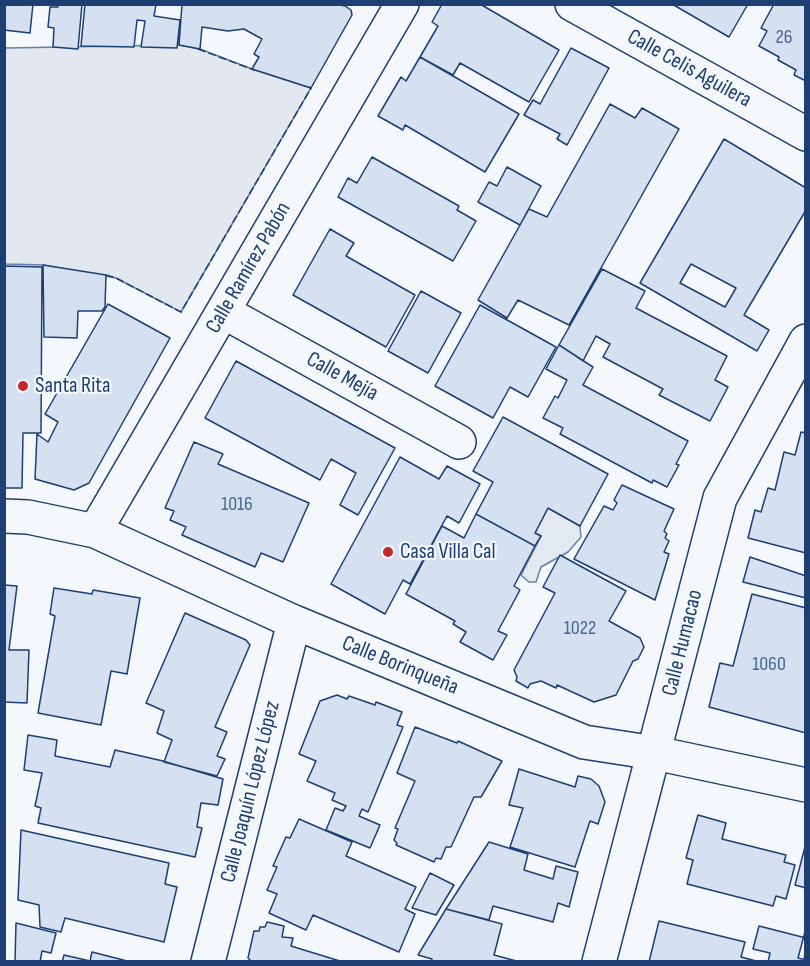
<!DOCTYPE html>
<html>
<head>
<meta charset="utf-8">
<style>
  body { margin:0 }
  #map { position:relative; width:810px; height:966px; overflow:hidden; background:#f4f7fb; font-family:"Sofia Sans Condensed",sans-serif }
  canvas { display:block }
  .frame { position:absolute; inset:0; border:6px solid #1d3f73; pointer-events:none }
</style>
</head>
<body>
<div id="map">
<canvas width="810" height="966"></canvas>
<div class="frame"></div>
</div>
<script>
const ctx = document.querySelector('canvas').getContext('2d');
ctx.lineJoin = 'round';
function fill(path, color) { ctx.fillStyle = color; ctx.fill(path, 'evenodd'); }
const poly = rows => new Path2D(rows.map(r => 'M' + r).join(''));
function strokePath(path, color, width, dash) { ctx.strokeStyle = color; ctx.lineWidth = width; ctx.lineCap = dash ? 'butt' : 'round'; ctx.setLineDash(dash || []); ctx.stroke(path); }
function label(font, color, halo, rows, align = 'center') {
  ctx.font = font + ' "Sofia Sans Condensed",sans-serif'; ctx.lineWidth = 4.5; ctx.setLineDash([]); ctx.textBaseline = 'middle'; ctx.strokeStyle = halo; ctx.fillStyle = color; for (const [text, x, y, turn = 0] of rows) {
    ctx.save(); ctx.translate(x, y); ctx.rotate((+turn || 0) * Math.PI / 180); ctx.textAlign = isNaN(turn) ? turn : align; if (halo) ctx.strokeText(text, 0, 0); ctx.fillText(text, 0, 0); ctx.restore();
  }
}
const green = poly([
  [548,508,580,526,581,537,568,552,541,567,536,582,529,582,521,575,541,536,535,533,548,508]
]);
const parking = poly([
  [179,45,200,49,252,69,311,88,181,312,116,278,43,265,5,264,5,48,179,45]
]);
const building = poly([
  [4,4,33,4,30,33,4,30,4,4],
  [58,4,82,4,78,49,53,47,54,28,48,27,50,7,58,7,58,4],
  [85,4,156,4,154,16,180,20,177,48,141,47,145,21,137,20,134,47,81,46,85,4],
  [182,4,336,4,345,6,351,10,352,15,311,88,252,69,259,57,254,54,262,39,244,29,228,31,202,27,200,49,179,45,182,4],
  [442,4,480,4,559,50,529,102,460,63,453,75,420,57,438,26,432,22,442,4],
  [672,4,748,4,729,37,672,4],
  [774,4,806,4,806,81,794,75,796,70,778,60,779,57,759,46,767,31,761,28,774,4],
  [571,48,609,68,567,145,557,139,560,134,524,115,533,100,540,104,571,48],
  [420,57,519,114,485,172,405,125,403,130,378,116,401,77,406,81,420,57],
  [610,104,635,118,642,108,679,129,569,325,518,300,507,318,478,300,529,209,547,217,610,104],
  [724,139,806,188,806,210,744,315,769,330,757,351,640,283,724,139],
  [691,264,736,288,725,307,680,283,691,264],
  [372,157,459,206,457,210,476,221,453,261,338,197,348,178,357,183,372,157],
  [507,167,541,186,520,225,478,202,489,182,497,186,507,167],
  [330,229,354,243,346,256,415,295,386,347,293,295,330,229],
  [43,265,106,275,105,307,102,311,78,311,77,338,44,337,43,265],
  [4,266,42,267,41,433,23,433,22,488,4,488,4,266],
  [602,269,645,291,636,308,727,356,715,380,728,387,710,421,659,395,663,389,603,357,610,344,596,336,583,361,559,345,602,269],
  [421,291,461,313,428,373,388,351,421,291],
  [108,304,170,338,89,483,74,490,35,479,37,434,48,442,58,422,45,414,108,304],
  [480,305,556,347,528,397,510,387,493,418,435,386,480,305],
  [559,345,593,367,583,385,688,441,676,464,679,465,667,487,653,480,652,483,560,434,563,428,543,418,555,396,558,398,567,380,546,369,559,345],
  [236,361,395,448,358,515,340,505,356,473,331,459,320,480,205,418,236,361],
  [503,417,608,474,580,526,548,508,535,533,541,536,535,546,476,514,493,482,473,471,503,417],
  [801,432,806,433,806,553,748,538,755,510,761,512,768,488,775,490,784,452,795,455,801,432],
  [194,442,223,454,218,464,309,503,283,562,261,553,255,567,182,535,186,527,170,520,174,511,165,508,194,442],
  [400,457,439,479,447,466,480,484,459,523,447,516,410,584,403,580,385,614,331,584,400,457],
  [622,485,674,509,664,531,667,534,665,538,669,541,664,552,669,554,655,600,574,559,604,506,613,510,617,503,614,500,622,485],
  [476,514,535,546,514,586,520,590,498,631,507,635,493,660,460,642,466,632,453,624,455,621,406,594,442,526,464,538,476,514],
  [560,555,626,591,609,621,640,638,644,647,638,659,633,661,616,695,594,702,557,685,556,688,541,681,530,684,528,688,516,681,517,677,514,670,555,593,543,587,560,555],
  [750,557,806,576,806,598,743,582,750,557],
  [4,585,17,586,9,650,29,650,27,703,4,702,4,585],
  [54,588,92,594,93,590,140,598,127,674,111,671,101,725,38,713,55,616,50,614,54,588],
  [752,594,806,608,806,733,709,707,720,663,733,666,752,594],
  [185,613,246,640,250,645,215,727,227,732,217,756,225,759,217,776,164,762,172,740,157,733,164,711,146,703,185,613],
  [337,695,347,699,349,696,375,705,376,702,402,712,397,725,403,727,368,812,362,809,359,816,380,825,370,848,326,830,335,808,343,811,346,806,332,800,335,793,307,781,316,761,299,754,320,701,337,695],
  [415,727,457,743,458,741,502,761,481,797,474,797,451,847,446,847,441,859,436,858,434,862,396,845,397,843,394,840,398,829,395,828,415,781,397,773,415,727],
  [28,735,57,740,55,756,110,767,115,750,163,761,223,779,218,805,201,803,197,827,202,828,195,857,38,823,41,808,35,806,42,773,24,770,28,735],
  [519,769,575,787,578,776,591,779,599,786,605,802,598,824,590,821,575,867,510,847,523,808,509,805,519,769],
  [698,815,726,823,722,839,786,855,784,862,795,865,786,899,776,896,773,906,687,884,693,860,686,858,698,815],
  [299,819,352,842,346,856,416,887,405,909,415,914,399,952,313,915,306,930,269,913,277,894,267,890,277,867,273,866,286,837,290,838,299,819],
  [21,830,169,863,165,884,177,887,164,942,65,918,61,932,40,927,39,905,18,900,21,830],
  [489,842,528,854,524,870,553,879,556,866,578,872,569,907,558,903,553,922,493,906,489,920,446,909,489,842],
  [806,843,806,888,795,885,806,843],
  [430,873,454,885,436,915,412,908,430,873],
  [446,909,502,924,494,955,520,962,431,962,432,959,418,955,446,909],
  [659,921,745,942,741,957,760,962,649,962,659,921],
  [267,922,284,926,282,937,293,938,291,946,343,962,252,962,248,958,254,931,259,931,260,927,265,927,267,922],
  [16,923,56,933,51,953,42,951,40,962,15,962,16,923],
  [759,926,806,938,804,962,768,962,770,953,753,949,759,926],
  [806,928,806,960,798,958,806,928],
  [92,952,131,962,62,962,64,955,90,961,92,952]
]);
const minor = poly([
  [572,4,806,134],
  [224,312,459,442],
  [4,516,28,517,95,531,294,622,584,742,655,753,806,785],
  [95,531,402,4],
  [208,962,294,622],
  [599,962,720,498,806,341]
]);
const fence = poly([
  [198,49,254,70],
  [106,275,116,278,181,312,311,88,309,87]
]);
const markers = [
  [23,386,6,"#c62828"],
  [388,552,6,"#c62828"]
];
const numberNames = [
  ["26",784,38],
  ["1016",237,505],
  ["1022",580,629],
  ["1060",769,665]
];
const streetNames = [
  ["Calle Celis Aguilera",689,69,29],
  ["Calle Ramírez Pabón",249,268,-60],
  ["Calle Mejía",342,377,29],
  ["Calle Humacao",683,643,-76],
  ["Calle Borinqueña",400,666,22],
  ["Calle Joaquín López López",251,792,-76]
];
const poiNames = [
  ["Santa Rita",35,386],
  ["Casa Villa Cal",400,552]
];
fill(green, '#e3e9f0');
strokePath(green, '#687fa3', 1.5);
fill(parking, '#e3e8f0');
strokePath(parking, '#687fa3', 1.5);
fill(building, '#d5e0f0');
strokePath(building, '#1d3f73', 1.5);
strokePath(minor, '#1d3f73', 36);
strokePath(minor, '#f4f7fb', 33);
strokePath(fence, '#1d3f73', 1.5, [8, 3]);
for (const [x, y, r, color] of markers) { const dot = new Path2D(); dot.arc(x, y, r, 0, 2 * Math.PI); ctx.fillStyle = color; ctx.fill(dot); strokePath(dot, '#f4f7fb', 2); }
label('20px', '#4b6792', null, numberNames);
label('22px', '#1d3f73', '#f4f7fb', streetNames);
label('22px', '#1d3f73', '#f4f7fb', poiNames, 'left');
</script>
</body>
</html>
